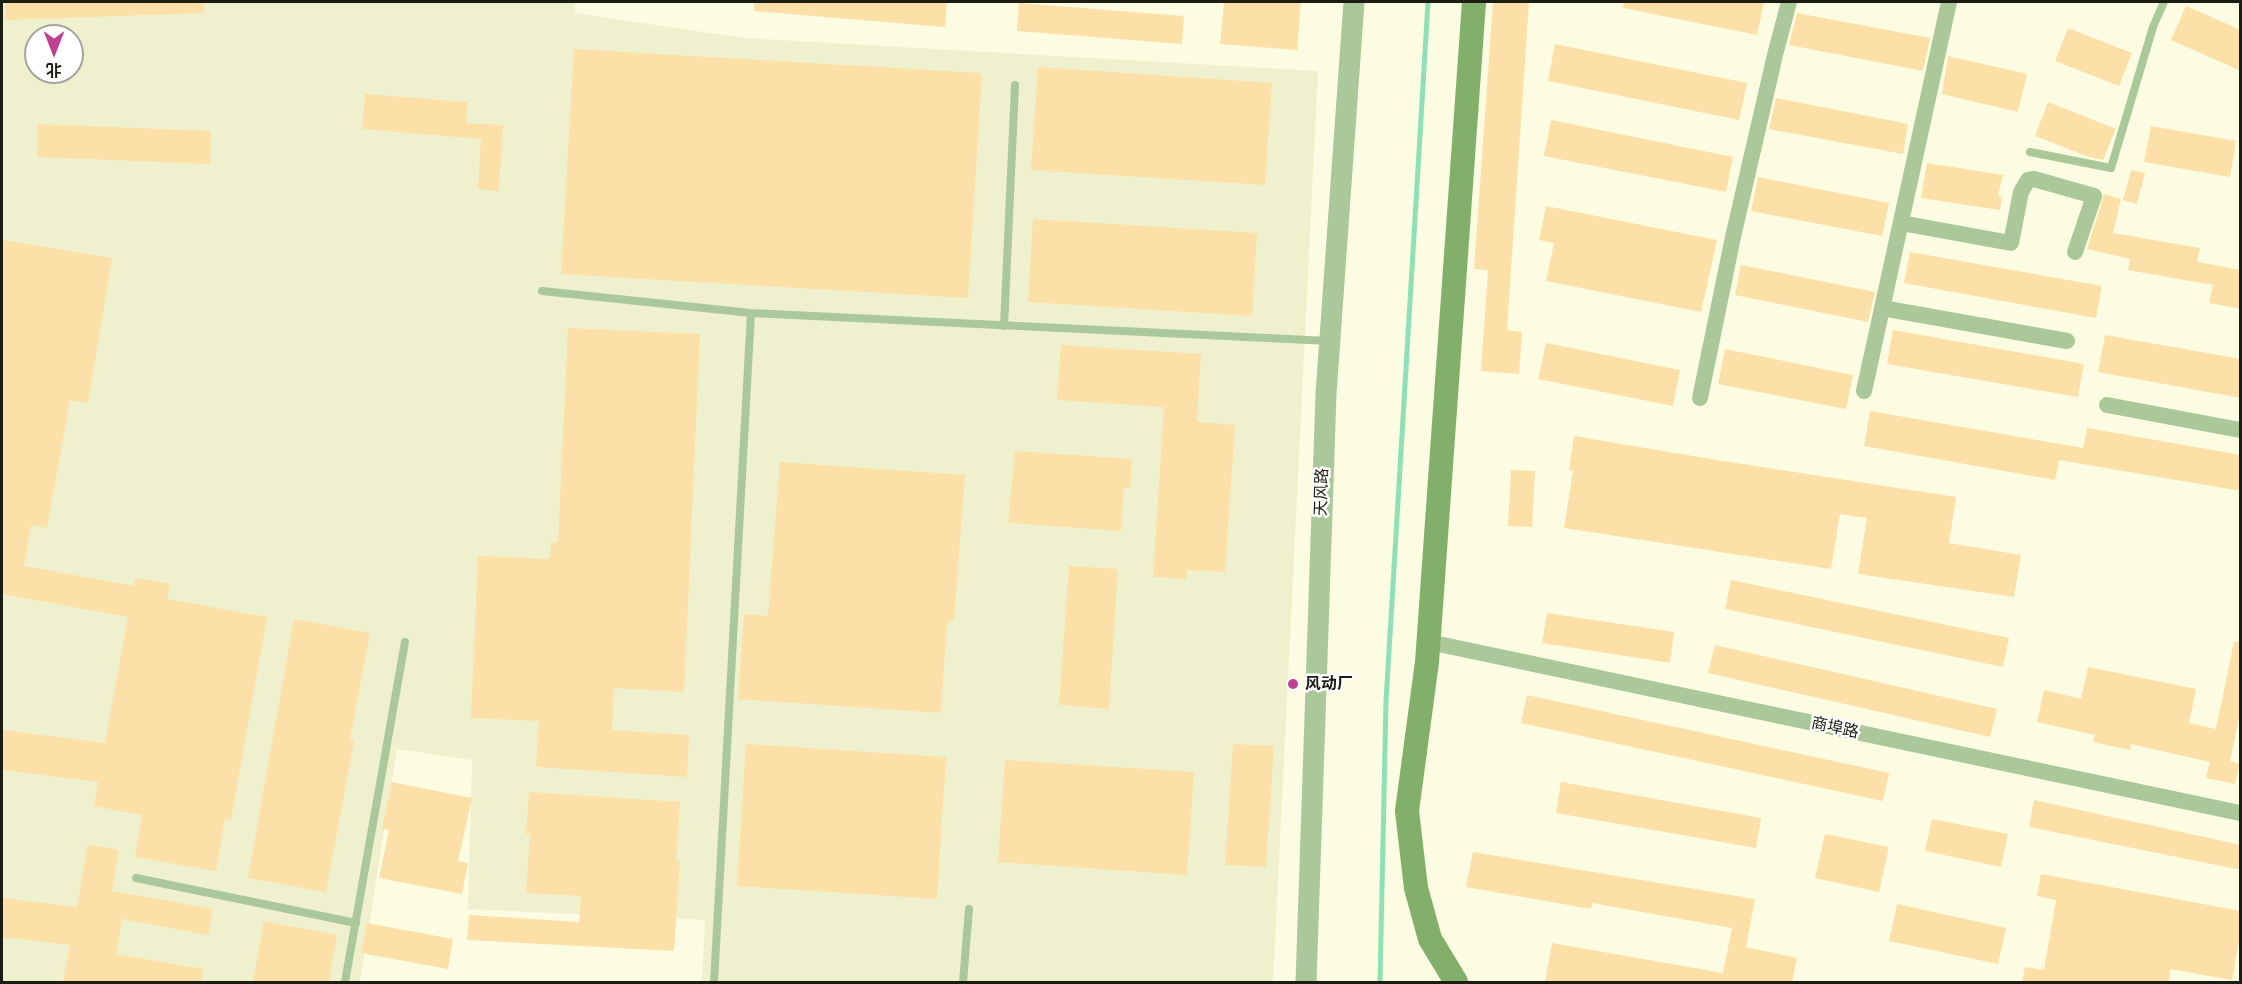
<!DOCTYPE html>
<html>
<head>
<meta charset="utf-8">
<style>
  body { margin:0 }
  #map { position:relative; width:2242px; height:984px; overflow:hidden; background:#fbfce1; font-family:Lora,"Noto Sans SC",serif }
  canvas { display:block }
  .frame { position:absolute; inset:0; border:3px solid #1b1c12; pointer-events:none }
  .north { position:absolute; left:24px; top:24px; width:60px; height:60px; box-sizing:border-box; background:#fff; border:2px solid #a4a4a0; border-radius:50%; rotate:180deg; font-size:16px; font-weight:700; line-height:24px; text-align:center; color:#1b1c12 }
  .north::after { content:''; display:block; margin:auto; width:21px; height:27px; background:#bf4292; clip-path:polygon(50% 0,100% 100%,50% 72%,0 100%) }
</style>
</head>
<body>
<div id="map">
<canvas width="2242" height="984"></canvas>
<div class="frame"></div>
<div class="north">北</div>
</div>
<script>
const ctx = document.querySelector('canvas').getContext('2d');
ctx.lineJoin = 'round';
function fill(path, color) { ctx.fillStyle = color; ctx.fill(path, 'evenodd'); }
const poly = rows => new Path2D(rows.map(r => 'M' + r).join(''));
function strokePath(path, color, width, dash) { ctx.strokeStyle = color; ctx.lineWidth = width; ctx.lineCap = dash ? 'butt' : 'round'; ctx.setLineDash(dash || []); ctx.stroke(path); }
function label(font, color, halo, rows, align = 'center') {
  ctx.font = font + ' Lora,"Noto Sans SC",serif'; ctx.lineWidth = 5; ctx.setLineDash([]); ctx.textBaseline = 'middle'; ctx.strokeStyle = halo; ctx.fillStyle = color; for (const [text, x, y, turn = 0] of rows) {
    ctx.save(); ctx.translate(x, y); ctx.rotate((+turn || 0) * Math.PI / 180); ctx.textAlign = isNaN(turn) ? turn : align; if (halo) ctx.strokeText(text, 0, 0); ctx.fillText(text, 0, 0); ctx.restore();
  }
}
const built = poly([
  [2,2,575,2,575,13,744,38,1318,71,1273,982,702,982,705,920,468,909,472,760,397,749,360,982,2,982],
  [36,36,72,36,72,72,36,72]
]);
const stream = poly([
  [1380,982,1386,701,1428,2]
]);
const building = poly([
  [5,2,204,2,204,13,6,20],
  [754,2,947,2,945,27,754,11],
  [1224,2,1301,2,1297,50,1220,44],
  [1493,2,1529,2,1507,330,1522,332,1519,374,1481,371,1488,270,1474,269],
  [1624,2,1764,2,1757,35,1623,8],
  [1019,3,1184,16,1182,44,1017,31],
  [2186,6,2241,30,2241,71,2171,40],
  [1797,13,1930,38,1923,71,1789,45],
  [2068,28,2132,53,2119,86,2055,61],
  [1555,44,1747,83,1739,120,1548,81],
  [574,49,982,73,968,298,561,274],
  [1948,56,2027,74,2018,112,1942,94],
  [1038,67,1272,83,1265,185,1031,170],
  [365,94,468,102,466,123,503,125,499,191,478,189,481,139,362,129],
  [1776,98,1908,124,1903,154,1769,129],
  [2048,102,2116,129,2103,160,2089,157,2035,136],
  [1551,120,1733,157,1726,192,1544,156],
  [38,124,211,131,210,164,37,157],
  [2151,126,2236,141,2230,177,2144,162],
  [1927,163,2003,175,1998,196,2002,197,2000,210,1921,198],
  [2131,170,2145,173,2137,204,2123,200],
  [1758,177,1889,203,1882,236,1751,211],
  [2104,194,2121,199,2113,233,2200,248,2197,262,2241,270,2241,309,2209,303,2213,285,2128,270,2130,259,2087,249],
  [1546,206,1717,240,1701,312,1546,281,1554,243,1539,240],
  [1033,219,1257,233,1252,316,1028,302],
  [2,240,112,258,88,403,70,400,47,528,31,525,24,566,134,586,135,578,170,584,167,599,267,617,231,820,225,819,216,871,135,857,142,815,94,806,98,782,2,770,2,730,105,743,128,617,2,594],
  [1910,252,2102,286,2096,318,1904,283],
  [1741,265,1875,292,1868,322,1735,295],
  [568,328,700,334,684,692,614,688,612,730,689,735,687,777,536,767,539,721,471,718,478,556,550,559,551,542,558,543],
  [1893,330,2084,364,2078,397,1887,364],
  [2105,335,2241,359,2241,398,2098,372],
  [1546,343,1680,370,1673,406,1538,379],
  [1061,345,1201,354,1197,422,1235,425,1225,572,1187,570,1186,579,1153,577,1164,407,1057,400],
  [1725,349,1853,375,1846,409,1718,384],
  [1870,411,2083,448,2087,428,2241,455,2241,491,2059,460,2055,480,1864,446],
  [1574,436,1717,460,1956,497,1949,543,2021,555,2014,597,1858,574,1867,518,1840,514,1831,569,1564,528,1573,471,1569,470],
  [1015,451,1132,459,1130,488,1124,488,1121,531,1008,523],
  [780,462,965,475,954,621,947,621,941,713,738,699,744,614,768,616],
  [1511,470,1535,471,1532,527,1508,526],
  [1069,566,1118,569,1109,709,1059,705],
  [1731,580,2009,638,2003,667,1725,609],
  [1547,613,1674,632,1670,663,1542,643],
  [294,619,370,633,350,740,354,741,326,892,248,878],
  [2234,642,2241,642,2241,709,2230,761,2240,764,2235,784,2206,778,2210,762,2131,744,2130,750,2093,742,2095,735,2037,722,2044,690,2081,699,2088,667,2196,689,2189,723,2216,729],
  [1715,645,1997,709,1990,737,1708,673],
  [1527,695,1889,773,1883,801,1521,723],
  [746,744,946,757,937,899,737,886],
  [1233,744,1274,746,1266,867,1225,865],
  [1005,760,1194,772,1187,875,998,862],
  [392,782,472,798,458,861,468,863,462,894,379,878,389,830,382,829],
  [1561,782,1761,818,1756,848,1556,813],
  [529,792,680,802,676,861,680,861,674,951,467,940,469,915,579,922,581,896,526,893,530,834,526,834],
  [2034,800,2241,845,2241,870,2029,827],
  [1932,819,2008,834,2001,867,1925,851],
  [1825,834,1889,847,1879,892,1815,878],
  [88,844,119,850,112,891,213,909,208,935,122,919,116,954,203,969,201,982,63,982,70,945,2,937,2,898,77,907],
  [1473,852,1755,899,1746,947,1797,958,1792,982,1545,982,1552,943,1723,973,1732,928,1592,903,1591,909,1466,887],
  [2041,874,2241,911,2241,931,2232,980,2170,969,2169,982,2022,982,2025,967,2044,970,2056,900,2037,896],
  [1897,904,2006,928,1998,964,1889,941],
  [264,921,337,935,329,982,253,982],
  [367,923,453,939,448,969,361,953]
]);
const service = poly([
  [2030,152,2111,168,2153,27,2164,2],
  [542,291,751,313,1329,341],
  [1004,326,1015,85],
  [136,878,356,923],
  [345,982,405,642],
  [714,982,751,313],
  [963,982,969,909]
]);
const minor = poly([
  [1901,223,2011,243,2021,192,2028,180,2034,179,2094,196,2075,252],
  [1882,308,2067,341],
  [1864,391,1949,2],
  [1700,398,1733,237,1775,55,1789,2],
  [2107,405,2240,430],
  [1429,642,2240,813]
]);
const tertiary = poly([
  [1306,982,1326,394,1354,2]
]);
const secondary = poly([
  [1456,982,1430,939,1416,888,1407,811,1427,662,1474,2]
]);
const markers = [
  [1293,684,6,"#bf4292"]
];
const streetNames = [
  ["天风路",1322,492,-88],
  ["商埠路",1835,728,12]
];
const poiNames = [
  ["风动厂",1305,684]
];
fill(built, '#eff1ce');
strokePath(stream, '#90e0b5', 5);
fill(building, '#fce0a7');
strokePath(service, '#aac89a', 8);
strokePath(minor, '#aac89a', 16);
strokePath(tertiary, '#aac89a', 21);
strokePath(secondary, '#82af69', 24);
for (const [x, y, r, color] of markers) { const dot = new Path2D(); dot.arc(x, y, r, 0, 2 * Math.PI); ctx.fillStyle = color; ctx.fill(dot); strokePath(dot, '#fff', 2); }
label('16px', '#1b1c12', '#fff', streetNames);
label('bold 16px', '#1b1c12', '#fff', poiNames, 'left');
</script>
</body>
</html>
